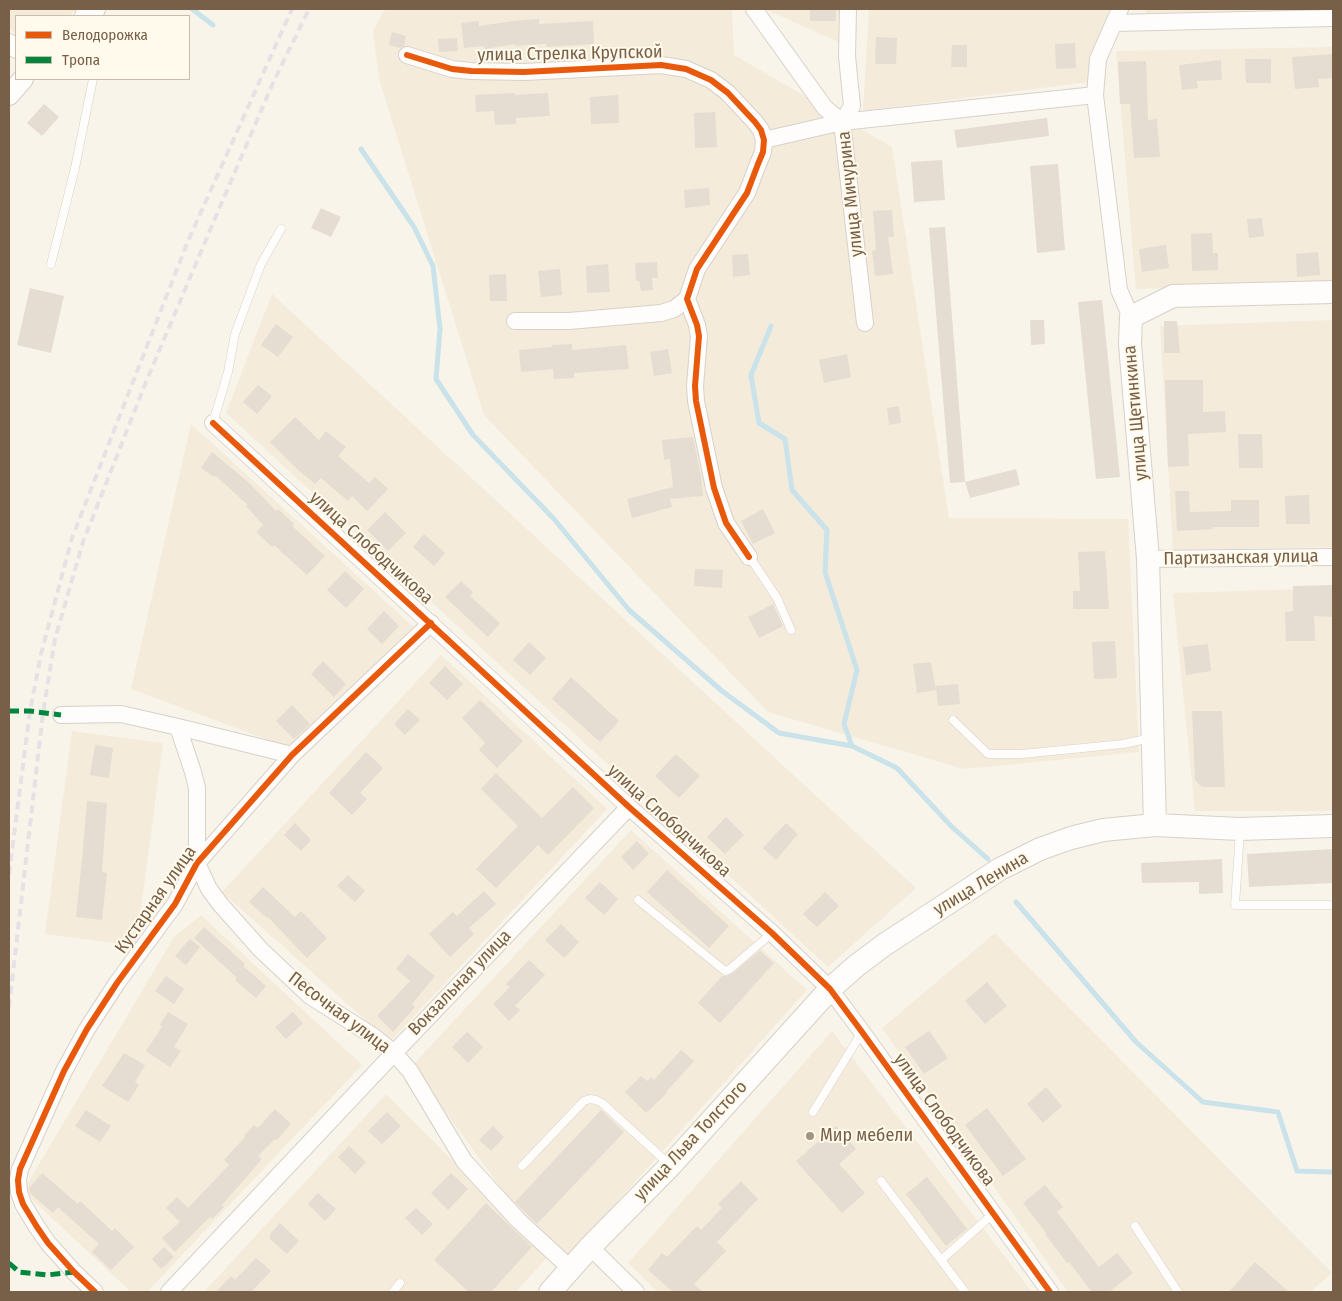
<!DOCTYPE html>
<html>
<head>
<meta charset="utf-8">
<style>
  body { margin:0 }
  #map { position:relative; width:1342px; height:1301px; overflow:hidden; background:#f8f4ea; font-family:"Fira Sans Condensed",sans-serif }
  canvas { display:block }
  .frame { position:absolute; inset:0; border:10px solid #785f48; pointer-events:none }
  .legend { position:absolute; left:15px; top:15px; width:175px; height:65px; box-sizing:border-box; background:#fffaeb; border:1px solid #c9bcaa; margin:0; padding:6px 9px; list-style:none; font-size:15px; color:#785f48 }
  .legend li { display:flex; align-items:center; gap:10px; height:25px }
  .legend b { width:25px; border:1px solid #c9bcaa }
</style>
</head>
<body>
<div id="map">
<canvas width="1342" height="1301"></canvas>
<div class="frame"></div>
<ul class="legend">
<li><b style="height:6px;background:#e8590c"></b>Велодорожка</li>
<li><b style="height:6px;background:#00873e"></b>Тропа</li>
</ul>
</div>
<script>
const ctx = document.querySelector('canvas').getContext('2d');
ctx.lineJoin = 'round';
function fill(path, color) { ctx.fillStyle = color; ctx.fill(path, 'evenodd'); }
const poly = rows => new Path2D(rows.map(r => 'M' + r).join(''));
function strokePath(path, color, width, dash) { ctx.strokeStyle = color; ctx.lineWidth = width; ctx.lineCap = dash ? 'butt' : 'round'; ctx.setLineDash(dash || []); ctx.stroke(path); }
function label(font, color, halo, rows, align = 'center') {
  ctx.font = font + ' "Fira Sans Condensed",sans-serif'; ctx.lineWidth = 4; ctx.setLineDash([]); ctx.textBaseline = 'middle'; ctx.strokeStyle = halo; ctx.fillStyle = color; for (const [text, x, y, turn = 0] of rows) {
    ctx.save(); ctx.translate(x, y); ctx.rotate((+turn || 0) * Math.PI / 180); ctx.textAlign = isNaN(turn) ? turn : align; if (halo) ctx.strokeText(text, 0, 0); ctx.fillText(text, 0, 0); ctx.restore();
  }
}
const residential = poly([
  [9,9,77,9,69,16,16,16,16,36,9,27],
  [385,9,732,9,734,55,892,147,949,518,1128,519,1139,752,964,769,768,712,484,415,379,79,373,31],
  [768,9,848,9,843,44,767,10],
  [869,9,1109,9,1088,82,863,111],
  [1146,9,1333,9,1333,14,1145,21],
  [1333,47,1333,284,1136,289,1116,51],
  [272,294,916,888,828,967,226,413],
  [1333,320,1333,547,1173,550,1160,326],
  [191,424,418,631,298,751,131,689],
  [1333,588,1333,811,1195,811,1173,593],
  [441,655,607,809,390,1042,222,892],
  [72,731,163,743,136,946,45,934],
  [631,830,807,990,566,1259,523,1218,412,1066],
  [201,915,362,1065,147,1292,131,1292,23,1191,174,937],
  [995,933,1332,1273,1310,1292,1068,1292,882,1028],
  [832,1031,1032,1292,658,1292,628,1263],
  [386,1094,548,1256,516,1292,204,1292]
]);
const stream = poly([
  [192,9,213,25],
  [361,149,414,227,433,266,440,329,436,379,473,435,554,519,629,610,722,691,779,733,852,746,897,768,952,827,988,859],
  [771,326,751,375,759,423,785,439,792,490,827,530,825,572,857,670,844,724,852,746],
  [1016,902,1136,1042,1203,1102,1278,1112,1297,1171,1333,1172]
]);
const building = poly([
  [810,9,836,9,836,21,810,21],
  [539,19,539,24,593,21,594,44,547,47,546,44,515,46,515,44,485,49,484,46,464,48,461,23,479,21,479,26,513,21],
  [392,32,406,36,404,46,400,48,389,45],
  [876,37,897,38,896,64,875,64],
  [457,38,458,51,439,52,438,39],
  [1075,43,1076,68,1056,69,1055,44],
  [952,45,967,45,967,67,951,67],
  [1333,54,1333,78,1318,79,1319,87,1295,89,1292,57],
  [1245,59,1271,59,1271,83,1246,83],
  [1221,60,1222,80,1197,81,1198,88,1182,90,1179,65],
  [1146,61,1148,120,1157,119,1160,157,1134,158,1130,104,1120,104,1118,62],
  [515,93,515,95,548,93,550,116,516,118,516,124,495,125,494,111,476,112,475,95],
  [618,95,619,123,591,124,590,97],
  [44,104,59,117,42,136,27,123],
  [715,112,717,147,695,148,694,113],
  [1047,118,1049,136,957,148,954,130],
  [942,160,945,200,914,202,911,162],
  [1058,164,1065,250,1037,253,1030,166],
  [709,188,710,205,685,208,684,190],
  [321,208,341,217,331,237,311,228],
  [892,210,894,237,888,237,893,274,875,276,872,251,876,250,873,211],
  [1262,218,1264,236,1249,238,1247,219],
  [945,227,965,482,950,483,929,228],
  [1212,233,1213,253,1218,253,1218,270,1192,271,1191,234],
  [1166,245,1169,268,1142,272,1139,249],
  [1318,252,1320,275,1297,277,1296,254],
  [748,254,750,275,733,277,732,255],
  [657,262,658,278,652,278,653,290,641,291,639,281,636,281,635,263],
  [608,264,610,292,587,293,586,266],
  [560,269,562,295,541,297,538,271],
  [506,274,507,301,490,301,489,275],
  [30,288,64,296,51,353,17,345],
  [1102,300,1120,477,1096,479,1078,302],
  [1030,320,1044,320,1045,344,1031,345],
  [1164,321,1177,321,1180,353,1164,353],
  [276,324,293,337,278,357,261,345],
  [572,344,572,350,626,345,629,369,574,373,574,378,554,379,553,369,521,372,519,350,552,347,552,345],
  [668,349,672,373,654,376,650,352],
  [847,354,851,377,824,383,819,360],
  [1165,380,1203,380,1203,412,1225,411,1226,432,1188,434,1189,466,1168,467],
  [258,385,272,396,257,414,243,402],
  [899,406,901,423,889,425,887,408],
  [295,417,319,440,326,431,346,447,338,456,369,483,375,477,388,489,367,511,352,496,348,501,321,478,315,484,296,468,270,442],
  [1238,434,1262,434,1263,468,1239,468],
  [693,437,701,476,703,496,670,499,672,507,632,518,627,499,673,487,670,459,664,460,662,440],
  [212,452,248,482,276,511,278,509,294,524,292,526,325,556,307,575,274,545,272,547,256,532,263,525,246,506,248,505,216,476,214,477,201,468],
  [1016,469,1020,485,970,498,965,482],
  [1175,491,1189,491,1190,512,1231,511,1231,500,1259,500,1259,527,1213,527,1213,529,1177,531],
  [1309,495,1310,524,1286,524,1285,496],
  [763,509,775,533,753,544,741,521],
  [385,512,406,533,388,551,367,530],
  [424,534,445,553,434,566,413,547],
  [1105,551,1109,609,1073,609,1073,591,1080,591,1078,552],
  [695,569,723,570,722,588,694,586],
  [345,571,364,589,346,608,327,590],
  [461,581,473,592,470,596,500,623,488,637,445,597],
  [1333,585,1333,617,1314,616,1315,641,1286,641,1285,612,1293,611,1293,586],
  [773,604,783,626,759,638,748,617],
  [384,611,399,626,382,644,367,629],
  [1115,641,1117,678,1094,679,1092,642],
  [529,642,546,658,530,675,513,660],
  [1208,644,1211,671,1186,675,1183,647],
  [323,661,346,684,334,697,311,674],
  [931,662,936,690,917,693,913,664],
  [445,666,463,684,447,700,429,683],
  [571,677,619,721,600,742,552,699],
  [958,684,960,704,938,706,936,686],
  [480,700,523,741,497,768,479,750,485,743,462,718],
  [292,705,310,724,294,739,276,721],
  [408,709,420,720,405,735,394,724],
  [1192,711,1222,711,1225,787,1202,787,1195,780],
  [95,745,113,748,109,778,90,775],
  [366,752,383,768,360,793,367,799,352,815,329,793],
  [676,754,700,776,679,798,655,776],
  [496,773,542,818,573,787,594,808,548,855,538,845,496,888,476,869,518,826,481,789],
  [87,801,107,803,102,872,107,873,102,920,76,917,83,849],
  [726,817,744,835,725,854,707,837],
  [295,823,311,840,301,851,284,835],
  [786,823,798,834,776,860,763,848],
  [637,841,649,854,633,870,621,857],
  [1333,849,1333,883,1249,887,1247,854],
  [1222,859,1223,893,1199,894,1199,882,1142,883,1141,863],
  [667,870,729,926,709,948,647,892],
  [348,875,365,891,355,902,337,886],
  [600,882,618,899,604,915,585,898],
  [263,887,295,917,301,911,327,938,307,958,268,917,267,918,249,902],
  [484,891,496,904,469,928,474,934,450,957,429,934,453,912,457,916],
  [825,892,839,906,817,927,803,914],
  [561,924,579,942,564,958,545,940],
  [204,927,245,964,243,966,266,986,256,998,235,980,237,978,194,938],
  [190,939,200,947,186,965,175,956],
  [760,951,774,963,720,1023,698,1003,722,976,727,976,733,973],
  [408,954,435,976,412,1004,415,1007,393,1032,377,1016,410,981,396,969],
  [529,960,545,975,515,1006,520,1010,509,1021,493,1004,510,987,506,984],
  [166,976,184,989,174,1004,155,991],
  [987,982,1007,1006,985,1024,965,1001],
  [168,1012,188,1024,174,1047,181,1051,170,1067,146,1051,162,1027,160,1025],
  [293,1012,303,1023,286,1039,275,1027],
  [929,1031,948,1058,924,1074,905,1047],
  [467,1032,483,1047,468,1063,452,1047],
  [681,1050,694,1061,666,1092,667,1093,646,1113,625,1092,641,1076,647,1081,651,1077,654,1080],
  [124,1053,145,1065,135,1082,139,1085,128,1102,102,1086],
  [1046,1087,1062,1106,1043,1123,1027,1104],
  [987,1108,1026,1159,1003,1176,965,1125],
  [275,1109,291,1124,277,1140,275,1139,258,1156,262,1159,222,1205,224,1207,212,1219,210,1217,175,1252,162,1238,180,1222,166,1208,177,1197,188,1208,229,1165,224,1160,245,1137,244,1136,254,1125,258,1128],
  [86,1110,111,1126,100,1142,75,1126],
  [601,1110,624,1132,537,1224,515,1202],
  [387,1112,401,1126,382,1144,368,1131],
  [493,1126,504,1137,491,1151,479,1140],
  [836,1126,856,1149,839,1164,865,1193,842,1213,796,1161],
  [349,1146,366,1162,355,1174,338,1157],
  [42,1173,78,1204,80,1201,112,1231,115,1228,134,1247,111,1270,92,1252,99,1244,58,1207,53,1213,30,1193,29,1188],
  [451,1173,468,1189,448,1210,431,1193],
  [927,1177,967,1229,946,1246,906,1194],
  [741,1181,758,1199,717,1242,726,1251,694,1284,703,1292,673,1292,648,1270,662,1253,667,1257,697,1226,701,1230,722,1208,718,1204],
  [1045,1185,1063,1207,1057,1212,1099,1267,1117,1253,1133,1273,1109,1292,1092,1292,1069,1262,1067,1263,1045,1234,1046,1233,1023,1203],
  [318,1193,336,1209,325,1221,308,1204],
  [486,1203,532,1247,491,1292,469,1292,434,1260],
  [416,1208,433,1224,422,1235,405,1218],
  [280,1223,299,1241,287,1254,270,1239,270,1234],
  [164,1247,174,1257,161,1269,152,1259],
  [256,1258,271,1271,251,1292,216,1292,231,1276,235,1280],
  [1255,1262,1289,1292,1229,1292]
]);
const service = poly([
  [51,264,75,168,93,79],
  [213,423,228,372,235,334,261,264,281,229],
  [753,562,777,598,791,630],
  [953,720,988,754,1022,754,1123,744,1151,738],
  [1240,831,1235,905,1333,905],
  [638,900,725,971,730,969,772,933],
  [813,1112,862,1032],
  [522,1166,584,1101,590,1099,596,1100,602,1103,669,1164],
  [881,1181,941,1260,993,1214],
  [1135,1226,1178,1292],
  [941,1260,965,1292],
  [393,1292,400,1283]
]);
const minor = poly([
  [754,9,825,108,842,122],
  [848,9,847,56,852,106,842,122,865,323],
  [1120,9,1098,59,1095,95,1119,290,1131,317],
  [1114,23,1333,18],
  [9,42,16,50],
  [407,55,452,69,471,71,524,72,661,65,686,69,711,80,728,93,755,122,761,130,764,140,763,152,758,164,747,193,697,269,687,299,697,325,699,336,695,386,696,401,714,488,726,523,749,557],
  [764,140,842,122,1095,95],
  [515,321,569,321,661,313,674,309,687,299],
  [213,423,629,807,772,933,830,989,862,1032,1050,1292],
  [1148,559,1333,557],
  [61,715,121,714,178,727,292,755],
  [178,727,193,772,197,788,197,863,209,889,221,905,261,950,310,996,373,1036,394,1053,410,1071,464,1161,518,1220,571,1269],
  [590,1247,636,1292],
  [95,1292,74,1272,48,1243,37,1227,23,1204,19,1192,18,1180,20,1169,64,1071,87,1029,117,983,175,904,197,863,292,755,431,623],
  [169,1292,394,1053,629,807]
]);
const tertiary = poly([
  [85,16,95,9],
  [9,95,23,79]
]);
const secondary = poly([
  [1155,825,1148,559,1130,344,1131,317,1173,296,1333,292],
  [550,1292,590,1247,671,1165,830,989,856,966,884,945,1000,869,1040,849,1071,838,1103,830,1155,825,1240,829,1333,826]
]);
const rail = poly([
  [9,874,30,711,41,654,72,538,188,241,292,9],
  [9,1007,43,713,55,639,83,542,146,382,216,216,273,83,309,9]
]);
const quiet = poly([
  [9,711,30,711,61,715],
  [9,1263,19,1272,47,1275,74,1272]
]);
const cycleway = poly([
  [407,55,452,69,471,71,524,72,661,65,686,69,711,80,728,93,755,122,761,130,764,140,763,152,758,164,747,193,697,269,687,299,697,325,699,336,695,386,696,401,714,488,726,523,749,557],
  [213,423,629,807,772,933,830,989,862,1032,1050,1292],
  [95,1292,74,1272,48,1243,37,1227,23,1204,19,1192,18,1180,20,1169,64,1071,87,1029,117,983,175,904,197,863,292,755,431,623]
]);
const markers = [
  [810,1136,5,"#a59381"]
];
const streetNames = [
  ["улица Стрелка Крупской",570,54,-1],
  ["улица Мичурина",851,194,-96],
  ["улица Щетинкина",1136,413,-95],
  ["улица Слободчикова",371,548,42],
  ["Партизанская улица",1241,558,-1],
  ["улица Слободчикова",669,821,42],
  ["улица Ленина",981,884,-31],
  ["Кустарная улица",156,900,-55],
  ["Вокзальная улица",460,983,-46],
  ["Песочная улица",339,1013,37],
  ["улица Слободчикова",944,1120,54],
  ["улица Льва Толстого",691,1141,-47]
];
const poiNames = [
  ["Мир мебели",820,1136]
];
fill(residential, '#f4ebda');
strokePath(stream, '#cae2e9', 5);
fill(building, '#e5ddd1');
strokePath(service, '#d7d1c8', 9);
strokePath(minor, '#d7d1c8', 18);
strokePath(tertiary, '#d7d1c8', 22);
strokePath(secondary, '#d7d0c6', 24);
strokePath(service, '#fefdfc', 8);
strokePath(minor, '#fefdfc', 16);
strokePath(tertiary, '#fefdfc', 20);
strokePath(secondary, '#fefdfc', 22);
strokePath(rail, '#e5e1e5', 4, [8, 5]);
strokePath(quiet, '#00873e', 5, [10, 5]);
strokePath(cycleway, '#e8590c', 6);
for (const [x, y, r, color] of markers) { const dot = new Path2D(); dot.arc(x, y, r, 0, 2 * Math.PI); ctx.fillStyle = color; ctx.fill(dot); strokePath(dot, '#fffaeb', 2); }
label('18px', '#785f48', '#fffaeb', streetNames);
label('18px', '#785f48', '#fffaeb', poiNames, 'left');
</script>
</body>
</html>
